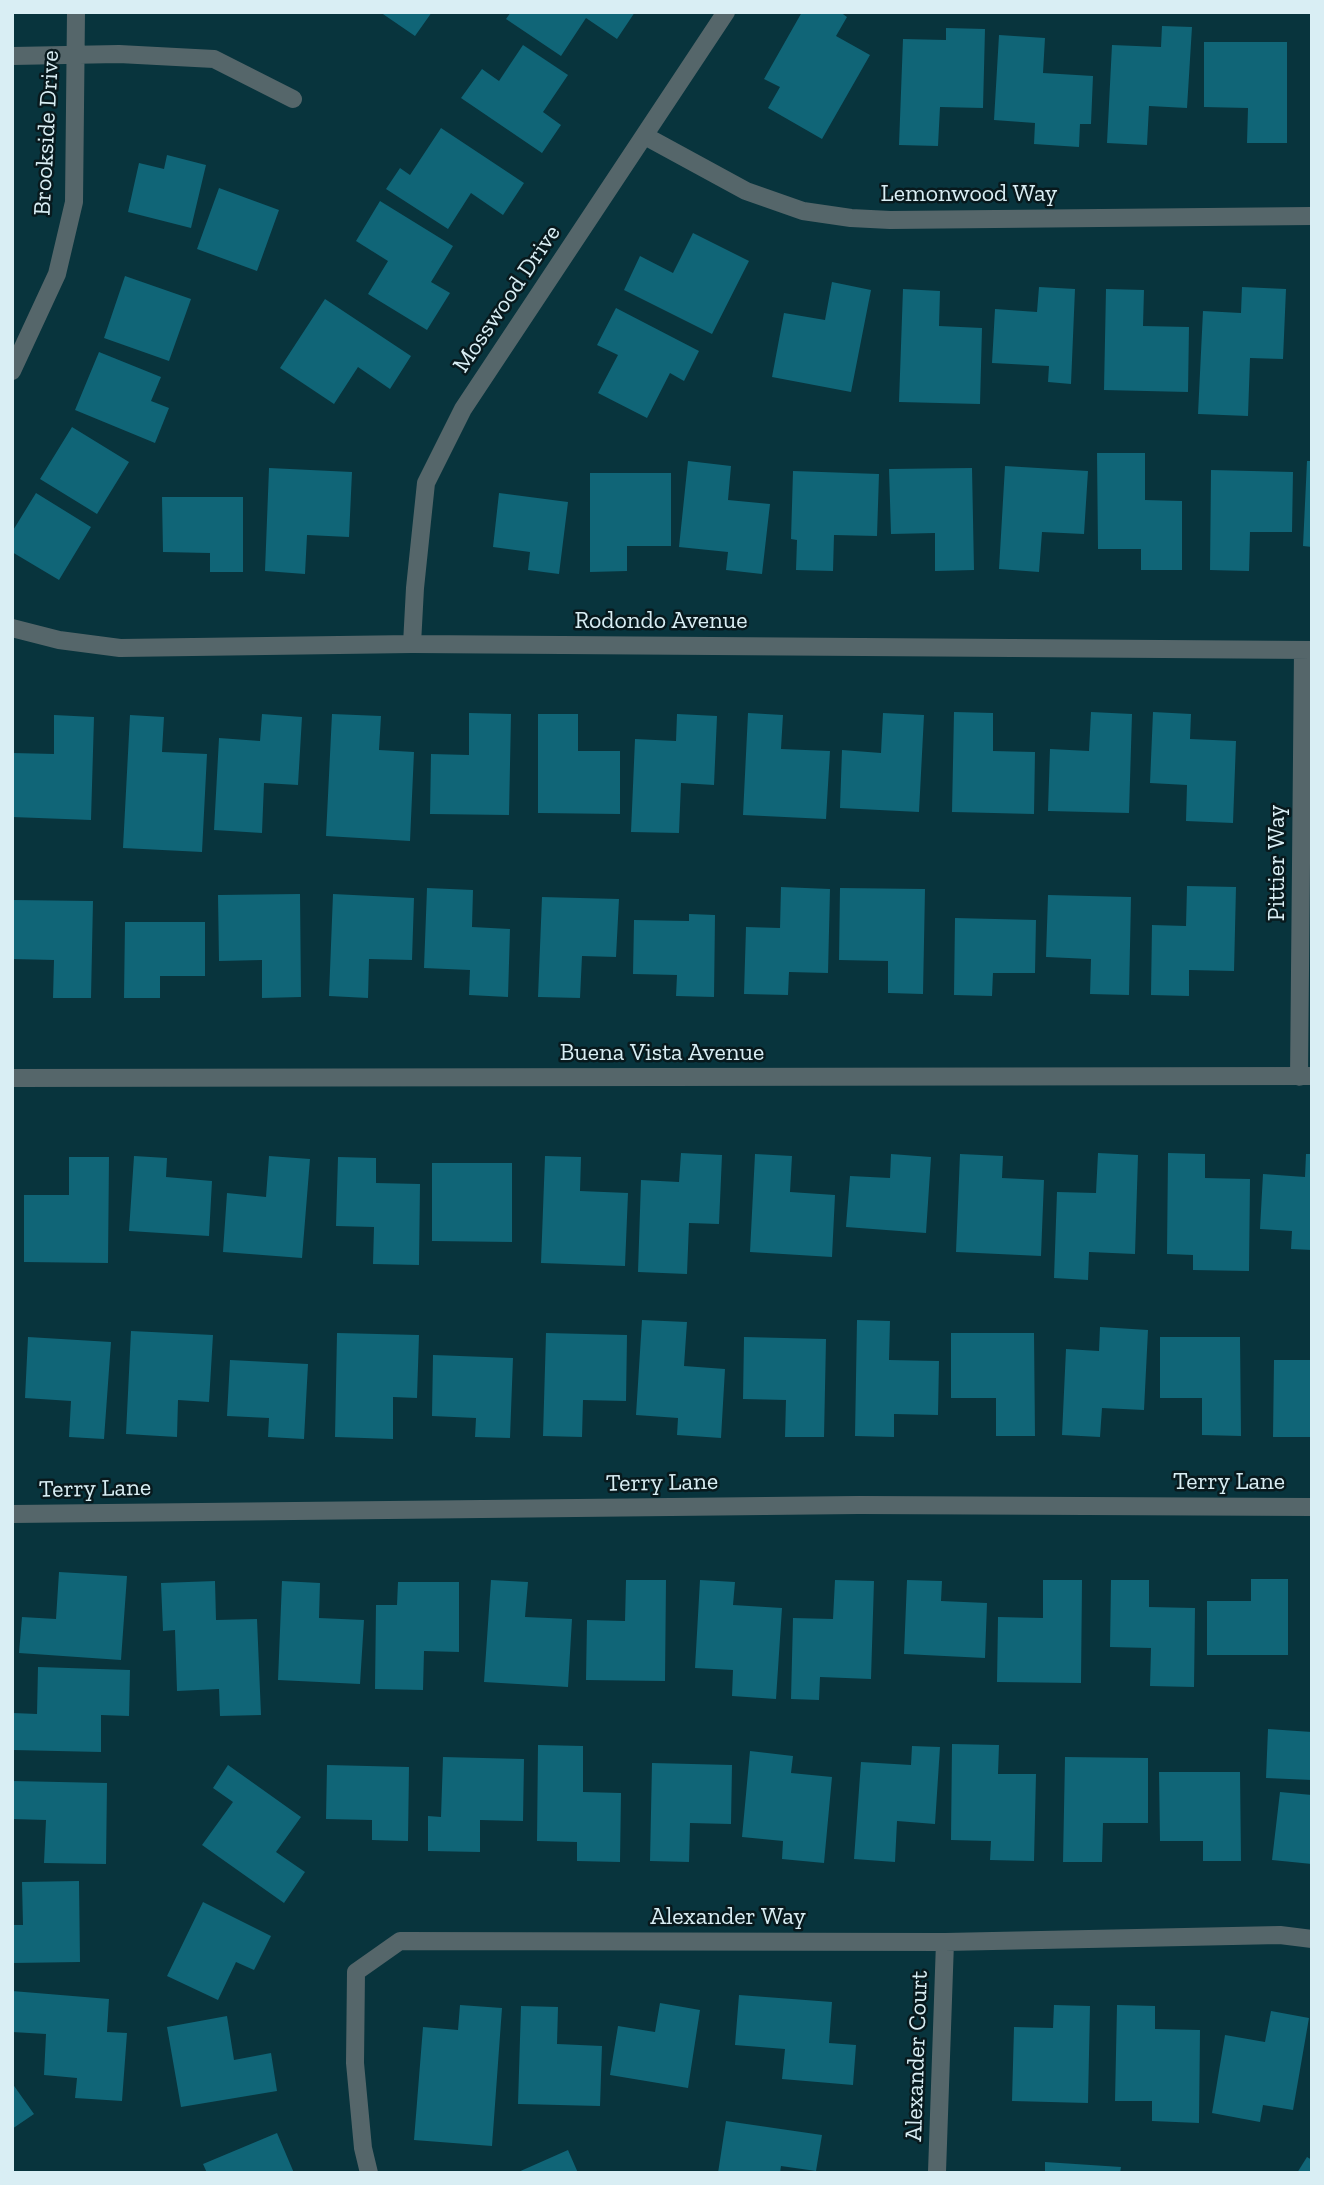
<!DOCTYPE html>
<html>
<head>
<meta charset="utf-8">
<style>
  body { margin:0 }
  #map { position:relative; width:1324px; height:2185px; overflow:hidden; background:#08343d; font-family:"Zilla Slab",serif }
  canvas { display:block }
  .frame { position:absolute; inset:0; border:14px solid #d9eef4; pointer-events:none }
</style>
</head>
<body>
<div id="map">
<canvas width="1324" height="2185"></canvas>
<div class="frame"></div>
</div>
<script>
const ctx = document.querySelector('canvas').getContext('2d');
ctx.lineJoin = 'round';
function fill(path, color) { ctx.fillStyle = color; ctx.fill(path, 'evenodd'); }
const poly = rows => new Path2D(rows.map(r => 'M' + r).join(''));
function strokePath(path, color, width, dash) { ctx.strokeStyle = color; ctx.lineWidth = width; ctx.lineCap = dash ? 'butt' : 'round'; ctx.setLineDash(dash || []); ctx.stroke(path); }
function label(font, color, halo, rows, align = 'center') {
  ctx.font = font + ' "Zilla Slab",serif'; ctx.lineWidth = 5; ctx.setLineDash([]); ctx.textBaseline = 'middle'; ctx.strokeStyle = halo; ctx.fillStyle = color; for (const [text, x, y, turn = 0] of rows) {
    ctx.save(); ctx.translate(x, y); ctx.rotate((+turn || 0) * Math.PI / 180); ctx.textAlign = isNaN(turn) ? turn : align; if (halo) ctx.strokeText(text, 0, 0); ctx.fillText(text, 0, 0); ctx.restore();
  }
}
const building = poly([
  [380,12,432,12,415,36],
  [511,12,635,12,617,39,586,18,561,56,506,19],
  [802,12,840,12,847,17,836,36,870,55,822,139,768,108,780,87,764,79],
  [1162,26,1192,27,1187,108,1149,106,1147,145,1107,143,1112,45,1161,47],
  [946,28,985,29,983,108,940,107,938,146,899,145,903,39,946,40],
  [999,35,1045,38,1043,73,1093,76,1091,124,1080,124,1079,147,1034,144,1035,123,994,120],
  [1204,42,1287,42,1287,143,1247,143,1248,108,1204,107],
  [523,45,568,75,543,112,561,125,542,153,461,98,482,69,499,81],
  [441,128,524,183,503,215,471,193,448,229,386,189,400,168,410,175],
  [167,155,206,165,191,228,128,212,139,163,164,169],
  [219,188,279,210,257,271,197,249],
  [380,201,453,246,431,282,450,293,427,330,368,294,388,261,356,241],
  [693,233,749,261,712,334,624,290,640,256,673,273],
  [125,276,191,299,169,361,104,338],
  [832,282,871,290,851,392,772,377,784,313,825,320],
  [1039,287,1075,289,1071,384,1048,382,1049,366,992,363,995,309,1037,312],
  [1242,287,1286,289,1283,359,1250,358,1248,416,1198,414,1203,311,1241,313],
  [903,289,940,291,939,326,982,328,980,404,899,402],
  [1106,289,1144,290,1143,326,1189,327,1188,392,1104,390],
  [325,299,411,356,390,389,358,367,334,404,280,368],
  [616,308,699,351,684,381,670,373,647,418,598,393,618,355,597,345],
  [99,352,161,377,151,401,169,408,155,443,75,410],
  [72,427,129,462,97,514,40,479],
  [1097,453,1145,453,1145,500,1182,501,1182,570,1141,570,1141,549,1098,549],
  [688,461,731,466,728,500,770,504,762,574,726,570,728,552,679,547],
  [1307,461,1312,461,1312,547,1303,546],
  [1005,466,1088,471,1084,534,1042,532,1039,572,999,569],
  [269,468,352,472,349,537,307,535,305,574,265,571],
  [972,468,974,570,935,571,935,533,891,534,889,469],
  [1211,470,1293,472,1292,532,1250,532,1249,571,1210,570],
  [793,471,879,474,877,536,834,535,833,571,796,570,797,540,791,539],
  [590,473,671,473,671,546,627,546,627,571,590,572],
  [36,493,91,527,59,580,12,552,12,532],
  [499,493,568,502,559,574,528,570,530,552,493,547],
  [162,497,243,497,243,572,210,572,210,553,163,552],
  [954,712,993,713,993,751,1035,752,1034,814,952,812],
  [1091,712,1132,714,1129,813,1048,811,1050,749,1089,751],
  [1153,712,1191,714,1190,739,1236,741,1233,823,1186,821,1187,785,1150,783],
  [469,713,511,714,509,815,430,814,431,754,469,755],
  [748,713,783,715,781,749,830,751,826,819,743,815],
  [883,713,924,715,919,812,840,808,842,750,881,753],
  [262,714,302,717,298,785,264,783,262,833,214,830,219,738,260,741],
  [332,714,381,716,379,750,414,752,410,841,326,836],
  [538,714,578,714,578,751,620,751,620,814,538,813],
  [677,714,717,716,714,785,681,783,679,833,631,832,635,739,676,741],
  [54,715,94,717,91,820,12,817,13,753,54,754],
  [130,715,164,717,162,752,207,754,202,852,123,848],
  [1187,886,1236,887,1234,971,1189,970,1189,996,1151,995,1152,925,1186,926],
  [781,887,830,889,828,973,789,972,788,995,744,994,746,927,780,928],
  [427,888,473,890,472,927,510,929,508,997,469,995,470,970,424,968],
  [840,888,925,889,923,994,888,993,888,961,839,960],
  [300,894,301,997,262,998,262,960,219,961,218,895],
  [333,894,414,898,412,960,369,959,368,998,329,996],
  [1048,895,1131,897,1129,995,1090,994,1091,959,1046,957],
  [542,897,619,899,616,957,582,956,580,998,538,997],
  [12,900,93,901,91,998,53,998,54,960,12,959],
  [689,914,715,915,714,997,676,996,677,975,633,974,634,920,689,921],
  [955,918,1036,920,1035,973,993,973,992,996,954,995],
  [125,922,205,922,205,976,160,976,160,998,124,998],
  [681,1153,722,1155,719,1224,689,1223,687,1274,638,1272,641,1180,679,1182],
  [1098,1153,1138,1155,1135,1254,1089,1252,1088,1280,1054,1278,1057,1192,1096,1193],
  [1168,1153,1205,1154,1205,1178,1250,1179,1249,1271,1193,1270,1193,1255,1167,1254],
  [755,1154,792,1156,790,1192,835,1195,832,1257,750,1252],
  [891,1154,931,1157,926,1233,846,1227,850,1176,890,1178],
  [960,1154,1003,1156,1002,1178,1044,1180,1041,1256,956,1252],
  [1306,1154,1312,1154,1312,1250,1291,1249,1292,1231,1260,1229,1263,1174,1305,1177],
  [134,1156,167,1158,166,1177,212,1181,209,1236,129,1231],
  [269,1156,310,1159,302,1258,223,1252,227,1193,266,1197],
  [545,1156,581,1157,580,1191,628,1193,625,1266,541,1263],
  [69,1157,109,1157,108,1263,24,1262,24,1195,69,1195],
  [338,1157,376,1158,376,1183,420,1184,419,1265,373,1264,374,1227,336,1226],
  [432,1163,512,1163,512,1242,432,1241],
  [642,1320,687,1322,684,1366,725,1369,721,1438,677,1435,678,1418,636,1415],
  [857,1320,890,1321,889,1360,939,1361,938,1415,894,1414,894,1437,855,1436],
  [1100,1327,1148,1330,1144,1410,1102,1408,1100,1437,1062,1435,1066,1349,1099,1351],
  [131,1331,213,1335,209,1402,178,1400,177,1437,126,1434],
  [337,1333,419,1335,417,1398,393,1397,393,1439,335,1437],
  [546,1333,627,1335,626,1401,583,1400,582,1437,543,1436],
  [951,1333,1034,1333,1035,1436,996,1436,996,1398,951,1398],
  [28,1337,111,1342,104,1439,69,1437,71,1401,25,1398],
  [744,1337,826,1339,824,1437,785,1437,786,1400,743,1399],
  [1160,1337,1240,1337,1241,1436,1202,1435,1202,1398,1160,1398],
  [433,1355,513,1358,510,1438,475,1437,476,1418,432,1416],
  [230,1360,308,1364,304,1439,268,1437,269,1418,227,1416],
  [1274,1360,1312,1360,1312,1437,1273,1437],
  [59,1572,127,1576,121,1660,19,1653,22,1617,56,1619],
  [1251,1579,1288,1579,1288,1655,1207,1655,1207,1601,1251,1601],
  [491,1580,528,1582,525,1617,572,1619,568,1687,484,1682],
  [626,1580,666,1580,665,1681,586,1680,587,1620,625,1621],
  [700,1580,735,1582,733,1605,782,1608,776,1699,732,1696,733,1670,695,1668],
  [835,1580,874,1581,871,1679,820,1677,819,1700,791,1699,793,1618,833,1619],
  [907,1580,942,1581,941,1601,987,1603,985,1658,904,1654],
  [1043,1580,1082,1580,1081,1683,997,1682,998,1617,1043,1618],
  [1111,1580,1149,1580,1149,1607,1195,1608,1194,1687,1150,1686,1151,1648,1110,1647],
  [215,1581,216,1620,257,1619,261,1715,220,1716,219,1689,177,1691,175,1630,163,1631,161,1583],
  [282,1581,320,1583,319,1618,364,1620,360,1684,278,1680],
  [398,1582,459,1582,459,1652,424,1651,423,1690,375,1689,376,1605,397,1605],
  [38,1667,130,1670,129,1716,101,1715,101,1752,13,1750,13,1713,37,1714],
  [1268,1729,1312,1732,1312,1780,1266,1778],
  [952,1744,999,1745,998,1774,1036,1774,1034,1861,990,1860,991,1841,951,1840],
  [538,1745,583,1746,583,1792,621,1793,620,1862,577,1861,577,1842,537,1841],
  [912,1746,940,1747,935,1824,897,1821,895,1862,854,1859,861,1762,911,1765],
  [750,1751,793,1756,791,1773,832,1777,824,1863,782,1859,783,1841,742,1837],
  [443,1757,524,1759,523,1821,480,1820,480,1852,428,1851,428,1816,441,1817],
  [1065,1757,1148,1758,1148,1823,1103,1823,1102,1862,1063,1862],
  [652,1763,732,1765,731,1824,690,1823,689,1862,650,1861],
  [228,1765,301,1817,276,1852,305,1872,284,1903,202,1845,233,1802,213,1788],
  [327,1765,409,1767,408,1841,372,1840,372,1820,326,1819],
  [1159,1772,1240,1772,1241,1861,1203,1861,1203,1841,1160,1841],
  [12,1781,107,1783,106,1864,44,1863,46,1820,12,1819],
  [1280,1792,1312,1795,1312,1864,1272,1860],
  [79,1881,80,1962,12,1963,12,1925,23,1925,22,1882],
  [203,1902,271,1936,254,1970,236,1962,218,2000,167,1976],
  [12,1991,109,1999,107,2032,127,2033,122,2101,75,2098,77,2078,44,2075,46,2034,12,2032],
  [739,1995,832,2002,829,2043,856,2045,853,2085,782,2079,785,2049,735,2045],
  [660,2003,700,2010,688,2088,610,2075,618,2026,655,2032],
  [460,2005,502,2008,492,2146,414,2140,423,2027,458,2030],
  [1054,2005,1090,2006,1088,2103,1012,2101,1014,2027,1053,2028],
  [1117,2005,1155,2006,1155,2029,1200,2030,1199,2123,1152,2121,1152,2101,1115,2101],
  [521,2006,558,2007,557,2044,602,2046,600,2106,518,2104],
  [1271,2011,1309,2018,1293,2110,1263,2105,1260,2122,1212,2113,1225,2035,1265,2042],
  [227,2016,234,2060,271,2053,277,2091,181,2107,167,2027],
  [12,2083,34,2114,12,2129],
  [726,2121,822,2135,816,2171,781,2166,780,2173,718,2173],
  [277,2133,294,2173,207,2173,203,2164],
  [568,2150,578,2173,516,2173],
  [1307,2157,1312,2160,1312,2173,1297,2173],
  [1045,2162,1121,2167,1120,2173,1045,2173]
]);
const minor = poly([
  [12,56,119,54,214,59,293,99],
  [645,136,746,191,803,211,851,218,890,220,1312,216],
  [12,371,57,274,74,202,76,12],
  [12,628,59,640,120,648,412,644,1312,650],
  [412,644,415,588,426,483,463,409,726,12],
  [1299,1077,1303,650],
  [12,1078,1312,1076],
  [12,1514,859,1505,1312,1507],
  [937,2172,945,1942],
  [369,2173,363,2148,355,2063,356,1972,400,1941,945,1942,1280,1935,1312,1939]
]);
const streetNames = [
  ["Brookside Drive",47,133,-87],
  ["Lemonwood Way",969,194],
  ["Mosswood Drive",507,299,-56],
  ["Rodondo Avenue",661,621],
  ["Pittier Way",1277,863,-90],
  ["Buena Vista Avenue",662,1053],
  ["Terry Lane",1229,1482],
  ["Terry Lane",662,1483,-1],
  ["Terry Lane",95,1489,-1],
  ["Alexander Way",728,1917],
  ["Alexander Court",917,2056,-88]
];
fill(building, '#106577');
strokePath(minor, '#55666a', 18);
label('24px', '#d9eef4', '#08191d', streetNames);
</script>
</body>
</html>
